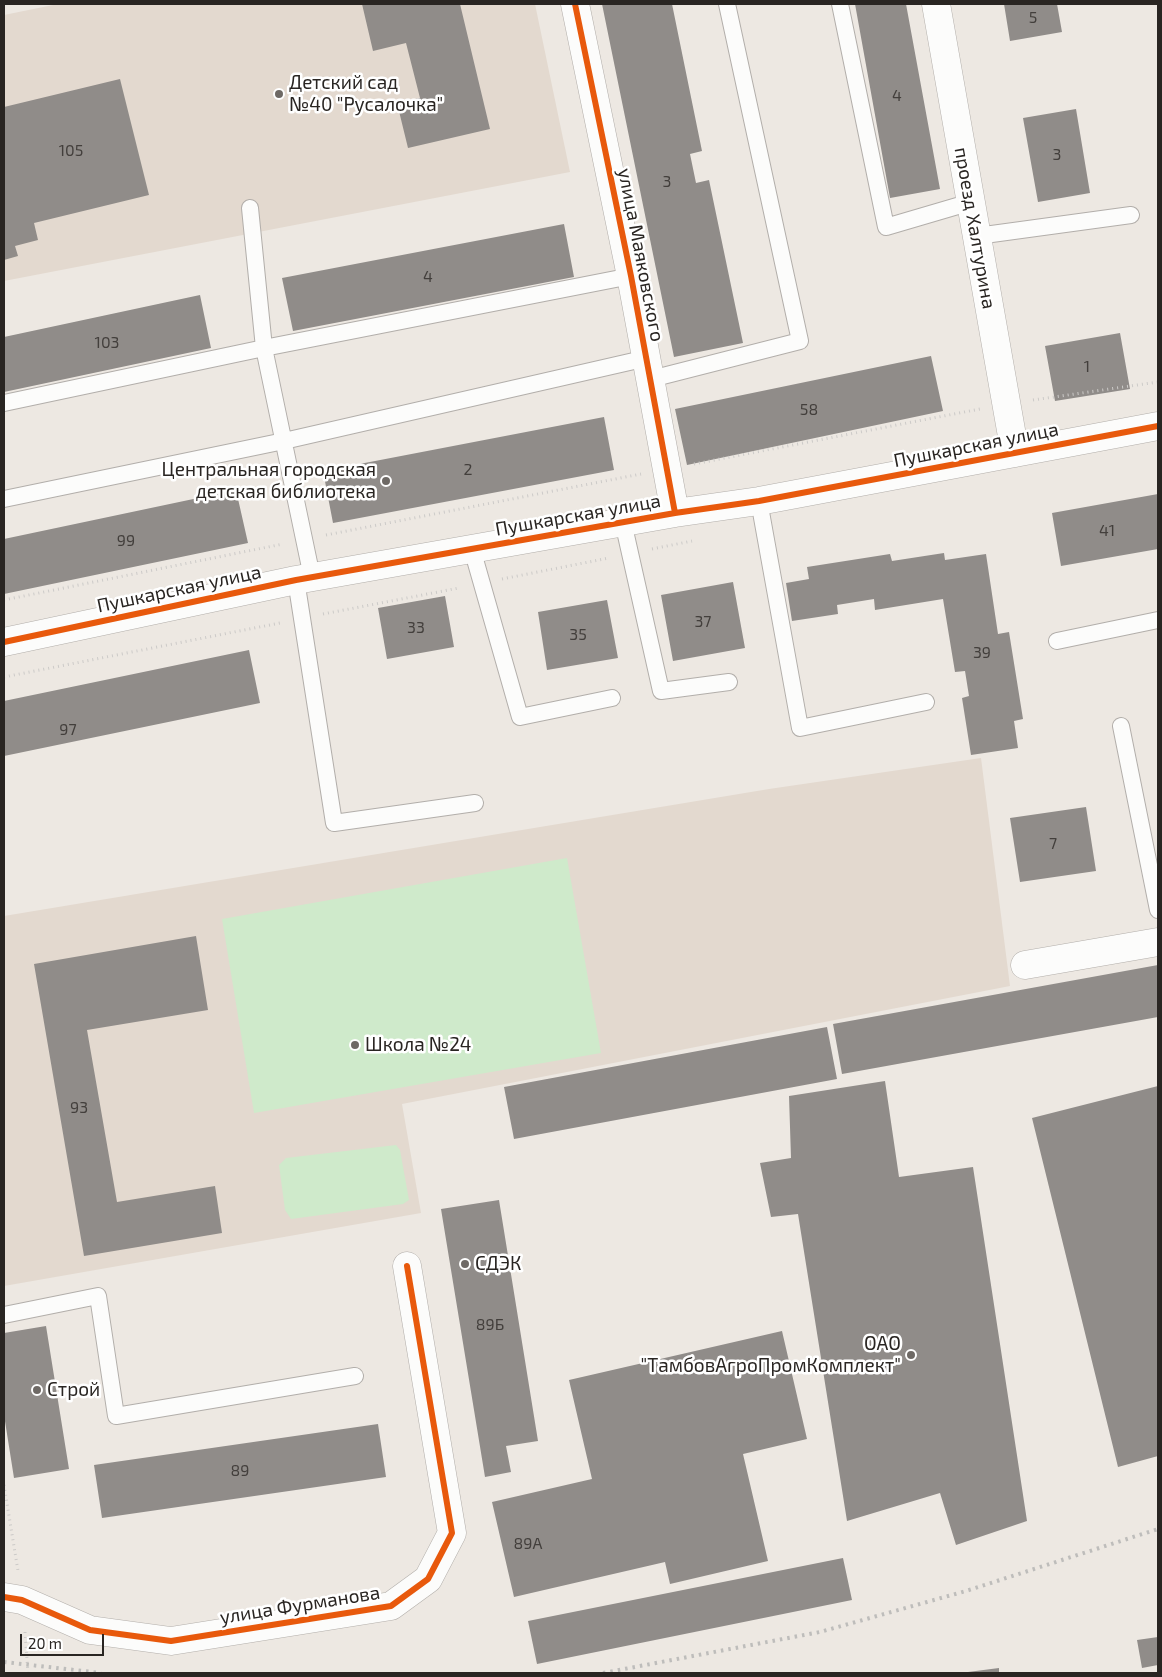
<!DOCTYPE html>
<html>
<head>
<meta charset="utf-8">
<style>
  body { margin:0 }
  #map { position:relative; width:1162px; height:1677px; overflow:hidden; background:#ede8e2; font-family:"Exo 2",sans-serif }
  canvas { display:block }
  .frame { position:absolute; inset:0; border:5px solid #292522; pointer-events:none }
  .scale { position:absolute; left:20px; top:1634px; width:84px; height:22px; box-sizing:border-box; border:2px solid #292522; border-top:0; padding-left:6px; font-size:15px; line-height:18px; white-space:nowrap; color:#292522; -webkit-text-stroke:4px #fff; paint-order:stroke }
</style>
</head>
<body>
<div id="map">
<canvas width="1162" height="1677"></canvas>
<div class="frame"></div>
<div class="scale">20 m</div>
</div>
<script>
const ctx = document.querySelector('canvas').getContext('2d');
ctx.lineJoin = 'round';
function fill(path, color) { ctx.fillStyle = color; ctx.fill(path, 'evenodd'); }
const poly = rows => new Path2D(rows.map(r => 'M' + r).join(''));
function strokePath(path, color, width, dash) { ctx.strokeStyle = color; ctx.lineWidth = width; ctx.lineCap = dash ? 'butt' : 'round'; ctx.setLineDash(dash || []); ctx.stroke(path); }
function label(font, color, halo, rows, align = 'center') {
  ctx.font = font + ' "Exo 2",sans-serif'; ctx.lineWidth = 5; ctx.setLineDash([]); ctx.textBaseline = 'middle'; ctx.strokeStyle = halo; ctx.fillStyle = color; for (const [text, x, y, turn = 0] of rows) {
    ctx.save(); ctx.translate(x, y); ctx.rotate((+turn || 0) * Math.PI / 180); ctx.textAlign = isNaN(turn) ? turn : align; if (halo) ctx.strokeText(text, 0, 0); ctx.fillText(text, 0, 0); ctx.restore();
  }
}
const built = poly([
  [58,4,535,4,570,172,4,281,4,15],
  [981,758,1010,986,402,1104,421,1213,4,1286,4,916,769,789]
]);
const green = poly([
  [567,858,601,1053,254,1113,222,919],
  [396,1145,400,1150,409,1200,403,1204,291,1219,285,1210,279,1165,286,1158]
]);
const building = poly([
  [362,4,460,4,490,129,408,148,397,103,420,98,406,43,373,51],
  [602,4,672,4,702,151,690,154,696,183,709,180,743,343,674,357],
  [855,4,906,4,940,189,890,198],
  [1004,4,1057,4,1062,32,1010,41],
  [120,79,149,195,34,223,38,240,15,246,18,256,4,260,4,107],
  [1076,109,1090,193,1038,202,1023,118],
  [564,224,574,277,293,331,282,278],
  [200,295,211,348,4,392,4,337],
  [1120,333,1130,389,1055,401,1045,346],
  [931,356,943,411,687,465,675,409],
  [604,417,614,470,333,523,323,471],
  [236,490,248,543,4,594,4,539],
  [1158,494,1158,549,1061,566,1052,513],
  [944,553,945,560,986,554,998,634,1009,632,1023,719,1014,721,1018,748,971,755,962,698,969,696,965,671,955,672,943,599,875,610,874,599,837,605,838,614,792,621,786,583,809,579,807,567,890,554,892,561],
  [733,582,745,648,673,661,661,595],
  [445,596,454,647,387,659,378,608],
  [607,600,618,658,547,670,538,612],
  [249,650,260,703,4,756,4,701],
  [1086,807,1096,871,1020,882,1010,818],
  [196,936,208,1010,87,1030,117,1202,215,1186,222,1233,84,1256,34,964],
  [1158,965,1158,1017,842,1074,833,1024],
  [827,1027,837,1079,514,1139,504,1087],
  [885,1081,899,1177,973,1167,1027,1521,956,1545,940,1493,847,1521,798,1214,771,1217,760,1163,791,1158,789,1096],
  [1158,1086,1158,1456,1118,1467,1032,1118],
  [499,1200,538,1441,506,1446,511,1472,485,1477,441,1209],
  [46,1326,69,1469,14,1478,4,1415,4,1333],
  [782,1331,807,1439,743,1454,768,1561,670,1584,665,1562,514,1597,492,1502,592,1479,569,1380],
  [378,1424,386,1477,102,1518,94,1465],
  [843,1558,852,1600,537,1664,528,1621],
  [1158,1637,1158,1665,1142,1668,1137,1640],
  [999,1668,999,1673,968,1673,968,1672]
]);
const path = poly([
  [1033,400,1158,382],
  [694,464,980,409],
  [326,535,641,474],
  [652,549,692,541],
  [502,579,609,558],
  [4,600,283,544],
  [323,614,459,588],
  [4,677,280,623],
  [4,1485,18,1571],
  [25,1632,28,1673]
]);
const lane = poly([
  [840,4,886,227,971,202],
  [250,208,264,348,312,577],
  [977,236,1131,215],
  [651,379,800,341,727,4],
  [4,403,264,348,631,276],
  [4,499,284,441,647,358],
  [759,501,800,728,926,702],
  [623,522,661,691,729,682],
  [472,549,520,717,612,698],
  [296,580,334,823,475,803],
  [1057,641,1158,620],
  [1121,726,1158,910],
  [4,1315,98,1296,116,1416,355,1376]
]);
const street = poly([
  [575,4,631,276,675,513],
  [936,4,1015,453],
  [4,642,296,580,675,513,759,501,1158,426],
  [1025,965,1158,942],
  [4,1597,22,1600,90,1630,171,1641,391,1606,428,1579,452,1533,407,1266]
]);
const rail = poly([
  [4,1662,101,1673],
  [603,1673,820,1632,966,1591,1158,1529]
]);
const cycleway = poly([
  [575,4,631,276,675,513],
  [4,642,296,580,675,513,759,501,1158,426],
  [4,1597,22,1600,90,1630,171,1641,391,1606,428,1579,452,1533,407,1266]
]);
const markers = [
  [279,94,5,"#6e6965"],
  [386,481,5,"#6e6965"],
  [355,1045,5,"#6e6965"],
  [465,1264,5,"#6e6965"],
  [911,1355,5,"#6e6965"],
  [37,1390,5,"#6e6965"]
];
const numberNames = [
  ["5",1033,18],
  ["4",897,96],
  ["105",71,151],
  ["3",1057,155],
  ["3",667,182],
  ["4",428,277],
  ["103",107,343],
  ["1",1087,367],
  ["58",809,410],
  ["2",468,470],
  ["41",1107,531],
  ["99",126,541],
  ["37",703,622],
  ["33",416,628],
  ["35",578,635],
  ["39",982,653],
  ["97",68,730],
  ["7",1053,844],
  ["93",79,1108],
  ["89Б",490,1325],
  ["89",240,1471],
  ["89А",528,1544]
];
const poiNames = [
  ["Детский сад",289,83],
  ["№40 \"Русалочка\"",289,105],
  ["Центральная городская",376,470,"right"],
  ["детская библиотека",376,492,"right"],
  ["Школа №24",365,1045],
  ["СДЭК",475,1264],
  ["ОАО",901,1344,"right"],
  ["\"ТамбовАгроПромКомплект\"",901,1366,"right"],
  ["Строй",47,1390]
];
const streetNames = [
  ["проезд Халтурина",975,228,80],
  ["улица Маяковского",641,255,79],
  ["Пушкарская улица",976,445,-11],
  ["Пушкарская улица",578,515,-10],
  ["Пушкарская улица",179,589,-12],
  ["улица Фурманова",300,1605,-9]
];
fill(built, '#e3d9cf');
fill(green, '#cfeacb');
fill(building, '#908c89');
strokePath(lane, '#b2aeaa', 18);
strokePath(street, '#b2aeaa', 29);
strokePath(path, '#cccac8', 3, [1, 4]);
strokePath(lane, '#fcfcfb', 16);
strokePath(street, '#fcfcfb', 28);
strokePath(rail, '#bebdbb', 4, [2.5, 5]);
strokePath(cycleway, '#e8590c', 6);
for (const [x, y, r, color] of markers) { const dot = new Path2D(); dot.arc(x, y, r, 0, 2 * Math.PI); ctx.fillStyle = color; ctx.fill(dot); strokePath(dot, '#fff', 2); }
label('16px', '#433f3c', null, numberNames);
label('19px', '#292522', '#fff', poiNames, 'left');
label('19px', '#292522', '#fff', streetNames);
</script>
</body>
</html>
